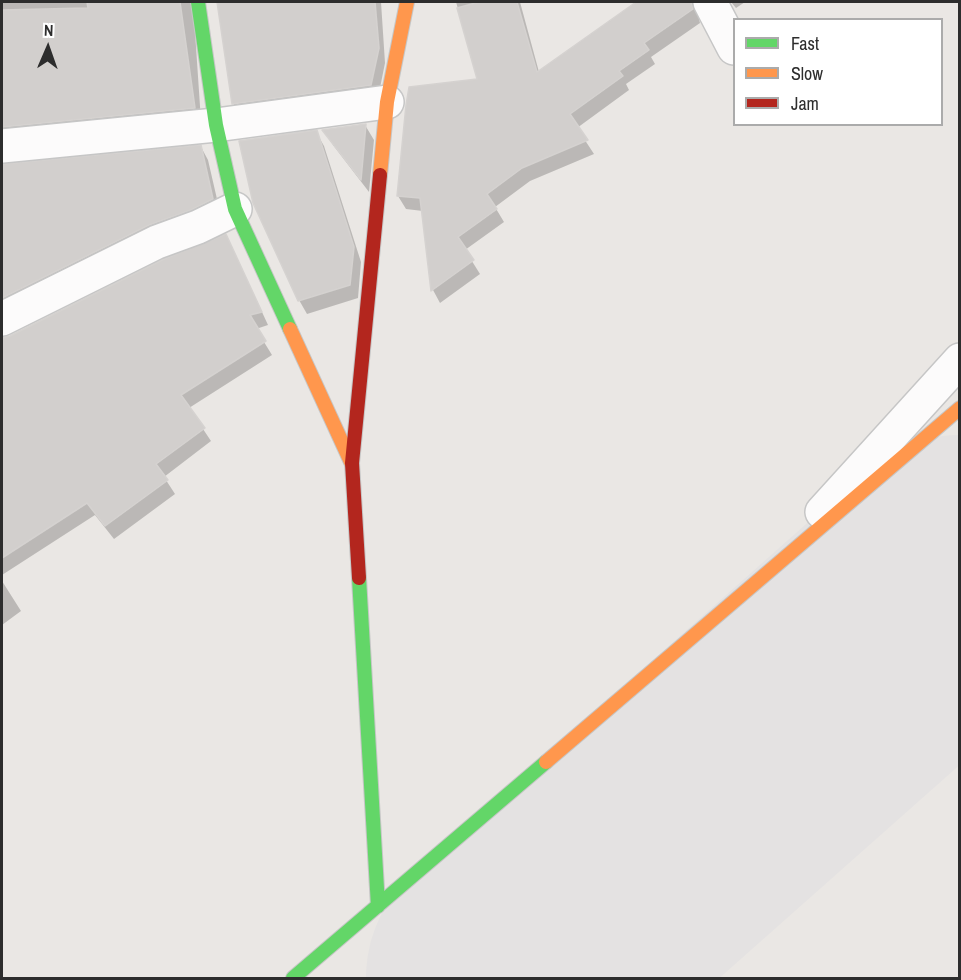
<!DOCTYPE html>
<html>
<head>
<meta charset="utf-8">
<style>
  body { margin:0 }
  #map { position:relative; width:961px; height:980px; overflow:hidden; background:#eae7e4; font-family:"Archivo Narrow",sans-serif }
  canvas { display:block }
  .frame { position:absolute; inset:0; border:3px solid #2d2d2d; pointer-events:none }
  .legend { position:absolute; left:733px; top:18px; width:210px; height:108px; box-sizing:border-box; background:#fff; border:2px solid #ababab; margin:0; padding:8px 10px; list-style:none; font-size:18px; color:#2d2d2d }
  .legend li { display:flex; align-items:center; gap:12px; height:30px }
  .legend b { width:30px; border:2px solid #ababab }
  .north { position:absolute; left:18px; top:18px; width:60px; height:60px; -webkit-text-stroke:4px #fff; paint-order:stroke; rotate:2deg; font-size:16px; font-weight:700; line-height:24px; text-align:center; color:#2d2d2d }
  .north::after { content:''; display:block; margin:auto; width:21px; height:27px; background:#2d2d2d; clip-path:polygon(50% 0,100% 100%,50% 72%,0 100%) }
</style>
</head>
<body>
<div id="map">
<canvas width="961" height="980"></canvas>
<div class="frame"></div>
<ul class="legend">
<li><b style="height:8px;background:#63d668"></b>Fast</li>
<li><b style="height:8px;background:#ff974d"></b>Slow</li>
<li><b style="height:8px;background:#b3261e"></b>Jam</li>
</ul>
<div class="north">N</div>
</div>
<script>
const ctx = document.querySelector('canvas').getContext('2d');
ctx.lineJoin = 'round';
function fill(path, color) { ctx.fillStyle = color; ctx.fill(path, 'evenodd'); }
const poly = rows => new Path2D(rows.map(r => 'M' + r).join(''));
function strokePath(path, color, width, dash) { ctx.strokeStyle = color; ctx.lineWidth = width; ctx.lineCap = dash ? 'butt' : 'round'; ctx.setLineDash(dash || []); ctx.stroke(path); }
const shadow = poly([
  [2,2,193,2,201,121,2,143],
  [218,2,381,2,385,63,378,98,241,117,233,103],
  [456,2,520,2,539,72,638,2,706,2,698,15,700,23,651,57,655,64,626,84,629,90,577,128,594,154,530,181,495,207,504,222,465,250,480,274,440,303,433,290,423,211,406,209,398,196,479,80],
  [731,2,745,2,736,8],
  [365,125,374,140,369,192,333,145,325,131],
  [316,132,324,146,361,262,358,298,307,314,299,300],
  [201,147,208,160,220,212,2,315,2,166],
  [233,249,268,325,256,329,272,355,189,408,211,441,164,477,175,494,114,539,95,515,2,575,2,339,10,337],
  [2,581,21,611,2,625]
]);
const runway = poly([
  [507,978,960,576]
]);
const building = poly([
  [87,2,180,2,195,108,2,127,2,10,88,8,87,2],
  [217,2,375,2,379,48,371,85,232,104,217,2],
  [479,2,517,2,537,72,636,2,691,2,693,9,644,43,649,50,619,71,623,76,570,114,588,140,522,168,487,194,497,209,458,237,474,260,431,291,420,198,397,196,406,105,409,87,477,79,457,8,479,2],
  [366,124,361,180,322,130,366,124],
  [317,130,354,247,350,285,298,301,253,203,239,141,317,130],
  [201,145,213,199,191,210,149,225,2,298,2,164,201,145],
  [226,234,262,312,250,315,266,341,181,395,205,428,156,464,168,480,105,526,87,503,2,558,2,338,10,336,164,259,226,234]
]);
const street = poly([
  [710,2,734,48],
  [2,146,216,125,387,102],
  [2,319,157,242,198,227,235,209],
  [822,512,960,360]
]);
const fast = poly([
  [198,2,216,125,235,209,290,329],
  [359,578,378,906],
  [293,978,546,762]
]);
const slow = poly([
  [380,175,387,102,407,2],
  [290,329,351,462],
  [546,762,960,408]
]);
const jam = poly([
  [359,578,352,463,380,175]
]);
fill(shadow, '#0003');
strokePath(runway, '#e4e2e2', 282);
fill(building, '#d2cfcd');
strokePath(building, '#d5d2d0', 1.5);
strokePath(street, '#c6c6c6', 36);
strokePath(fast, '#c6c6c6', 16);
strokePath(slow, '#c6c6c6', 16);
strokePath(jam, '#c6c6c6', 16);
strokePath(street, '#fcfbfb', 33);
strokePath(fast, '#63d668', 14);
strokePath(slow, '#ff974d', 14);
strokePath(jam, '#b3261e', 14);
</script>
</body>
</html>
